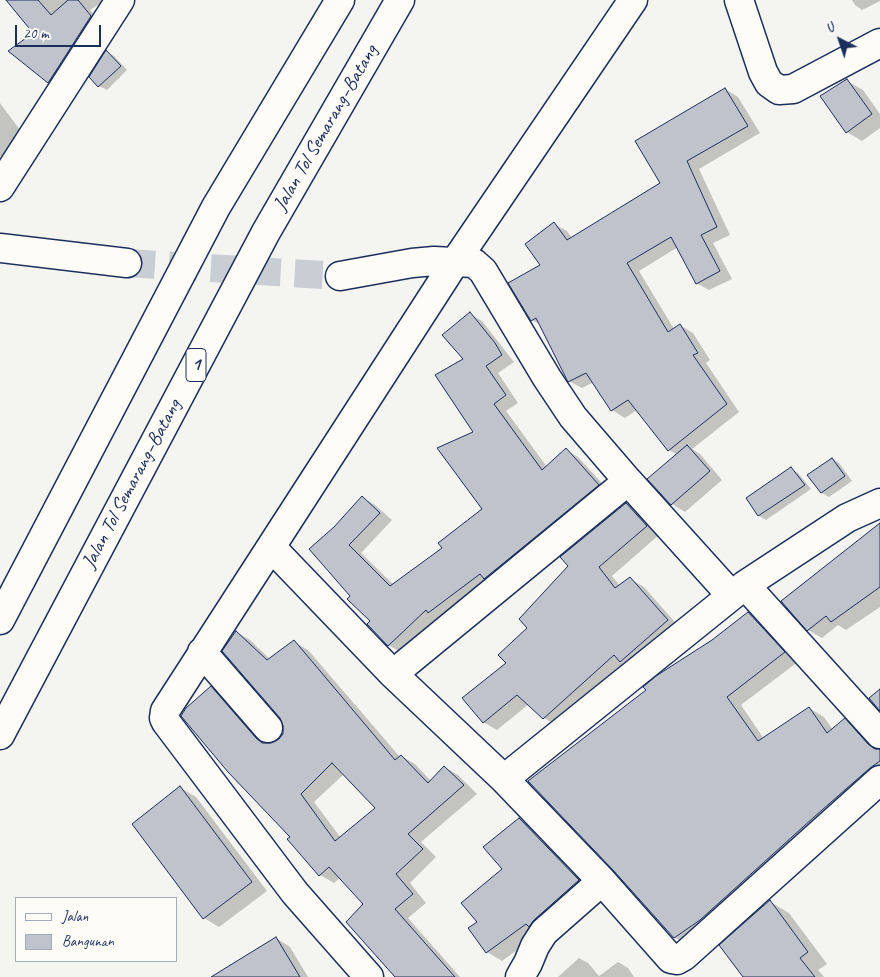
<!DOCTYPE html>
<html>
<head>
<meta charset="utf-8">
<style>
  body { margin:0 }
  #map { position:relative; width:880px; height:977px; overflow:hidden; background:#f4f4f1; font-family:Caveat,sans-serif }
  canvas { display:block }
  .legend { position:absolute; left:15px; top:897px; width:162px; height:65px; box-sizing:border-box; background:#fdfcf7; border:1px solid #a3aaba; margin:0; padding:6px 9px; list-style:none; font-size:15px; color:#1b2f5e }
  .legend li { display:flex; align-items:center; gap:10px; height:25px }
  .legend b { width:25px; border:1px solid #a3aaba }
  .north { position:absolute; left:815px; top:15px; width:50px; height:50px; -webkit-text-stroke:4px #fdfcf7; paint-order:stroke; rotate:319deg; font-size:14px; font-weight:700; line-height:20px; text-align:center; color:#1b2f5e }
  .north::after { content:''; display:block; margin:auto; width:18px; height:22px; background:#1b2f5e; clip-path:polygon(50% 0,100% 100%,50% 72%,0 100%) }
  .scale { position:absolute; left:15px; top:25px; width:86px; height:22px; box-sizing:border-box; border:2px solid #1b2f5e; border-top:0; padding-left:6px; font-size:15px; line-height:18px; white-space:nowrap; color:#1b2f5e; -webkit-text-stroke:4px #fdfcf7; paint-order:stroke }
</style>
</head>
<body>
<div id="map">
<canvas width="880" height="977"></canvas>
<ul class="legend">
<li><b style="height:6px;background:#fdfcf7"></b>Jalan</li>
<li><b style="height:14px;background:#bfc3cc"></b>Bangunan</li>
</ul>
<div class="north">U</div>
<div class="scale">20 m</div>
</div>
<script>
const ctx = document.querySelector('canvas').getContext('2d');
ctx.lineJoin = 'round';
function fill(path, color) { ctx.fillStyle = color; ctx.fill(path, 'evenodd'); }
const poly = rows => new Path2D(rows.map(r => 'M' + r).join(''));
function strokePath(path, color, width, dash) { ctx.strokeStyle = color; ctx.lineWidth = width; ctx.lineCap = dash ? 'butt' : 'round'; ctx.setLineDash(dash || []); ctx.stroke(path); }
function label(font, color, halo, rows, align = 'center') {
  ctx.font = font + ' Caveat,sans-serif'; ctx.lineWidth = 4.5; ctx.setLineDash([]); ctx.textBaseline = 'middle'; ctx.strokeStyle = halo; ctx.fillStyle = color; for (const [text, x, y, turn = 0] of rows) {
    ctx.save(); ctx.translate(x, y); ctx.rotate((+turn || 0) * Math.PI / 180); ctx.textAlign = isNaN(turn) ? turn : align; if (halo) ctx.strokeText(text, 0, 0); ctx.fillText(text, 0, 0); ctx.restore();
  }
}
const shadow = poly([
  [16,0,105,0,90,10,101,22,58,88,49,82,10,51,35,34],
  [852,0,880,0,880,1,862,10,855,5],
  [107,52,114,56,127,70,107,90,99,86,91,77],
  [847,81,863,90,880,114,880,128,862,141,847,132],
  [725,89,738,97,760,133,699,169,730,235,713,243,732,279,709,290,696,283,678,247,639,271,674,329,680,325,693,333,710,360,706,363,739,412,692,449,700,454,722,480,685,512,672,504,678,455,669,450,637,410,625,418,612,410,594,382,582,388,569,381,541,325,532,320,542,266,554,224,567,231,572,238,661,184],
  [0,103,29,142,7,160,0,156],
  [470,314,482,321,514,362,498,373,518,403,506,411,547,467,566,450,578,457,611,493,441,619,438,617,401,652,388,645,352,596,335,528,363,498,375,505,392,520,361,553,394,585,443,548,483,510,465,359],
  [832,459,839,463,852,481,829,497,822,493,809,475],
  [791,469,798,473,811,489,766,520,759,516,747,499],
  [627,504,640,512,660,534,612,576,620,586,630,579,644,587,681,629,558,726,544,718,529,704,497,730,483,722,507,663,529,628],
  [880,531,880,607,846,630,838,625,822,638,808,630],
  [748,613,763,622,799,661,741,705,764,739,809,708,824,717,833,730,845,720,859,728,880,751,880,767,689,946,674,937,712,641],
  [236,632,250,640,270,659,294,642,308,650,400,757,401,756,415,764,431,781,444,767,458,775,477,794,421,842,436,857,410,883,426,903,408,918,460,977,396,977,364,904,340,878,334,883,320,875,291,837,211,688,225,696,267,744,272,744,279,740,284,734,285,725],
  [344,774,377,808,341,838,314,802],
  [181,788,196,797,267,891,219,927,204,918,133,824],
  [519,819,534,828,593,889,541,933,502,961,487,952,479,922,503,869],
  [770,902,789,913,827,964,818,970,824,977,744,977],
  [276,938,290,947,308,977,243,977],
  [579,958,588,963,599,976,618,962,628,968,634,977,558,977]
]);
const building = poly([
  [6,0,38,0,51,15,68,0,78,0,91,16,48,83,8,51,33,33,6,0],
  [106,50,121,66,98,87,89,77,106,50],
  [847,79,872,114,846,133,820,96,847,79],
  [725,88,748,126,687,161,717,227,701,235,720,271,696,284,671,237,627,263,668,332,680,324,698,353,693,355,727,404,668,451,628,400,611,411,586,373,568,382,536,318,531,321,508,283,540,265,525,244,554,222,567,240,660,183,635,141,725,88],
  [470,312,495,343,502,355,486,366,506,395,494,404,542,470,566,448,599,485,484,579,480,574,428,613,426,610,388,646,367,624,370,621,347,599,350,596,309,549,334,527,362,496,380,513,349,545,390,586,442,548,438,543,482,509,437,448,473,432,435,375,463,359,442,335,470,312],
  [687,445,710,471,671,505,647,479,687,445],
  [832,458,845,476,821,493,807,475,832,458],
  [791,467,805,485,758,516,746,498,791,467],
  [626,503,647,526,599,567,615,588,630,577,668,620,620,662,614,655,543,719,517,695,483,723,462,698,506,663,498,655,527,628,519,619,568,566,560,557,626,503],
  [880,523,880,587,831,622,826,616,807,631,781,601,880,523],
  [748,612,785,652,727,697,758,741,809,707,827,733,845,718,868,744,875,749,880,749,880,761,870,768,814,817,700,920,674,938,613,870,528,781,646,690,643,687,656,676,712,640,748,612],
  [236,631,267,660,294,640,395,760,401,755,428,783,444,766,464,785,408,834,423,849,396,874,413,894,395,909,455,977,395,977,346,922,363,904,329,867,319,876,287,839,290,837,228,772,181,716,186,708,211,686,256,738,262,743,271,743,279,739,283,734,283,726,280,718,222,651,236,631],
  [332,763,375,808,335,841,301,794,332,763],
  [880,689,880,711,869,698,880,689],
  [180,786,252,882,203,919,132,824,180,786],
  [519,818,579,880,534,920,529,927,526,924,486,953,468,928,477,922,461,903,502,869,483,847,519,818],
  [770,900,808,952,800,958,815,977,743,977,719,945,770,900],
  [276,937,300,977,211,977,276,937]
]);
const streetTunnel = poly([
  [127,263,340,276]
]);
const street = poly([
  [739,0,763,72,769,83,779,90,793,89,880,43],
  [0,187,120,0],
  [0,248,127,263],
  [340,276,412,263,434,261,474,263,483,271,547,378,573,417,628,481,393,674,504,779,602,881,544,932,535,946,528,963,520,977],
  [628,481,731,595],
  [271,547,393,674],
  [745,585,880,734],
  [202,652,268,728],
  [504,779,745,585,847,518,880,503],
  [602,881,671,959,677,960,684,956,880,780],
  [369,977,295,893,166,722,164,718,165,711,455,262,633,0]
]);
const highway = poly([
  [0,620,216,207,340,0],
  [0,735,266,232,400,0]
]);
const shields = [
  [196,365,20]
];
const shieldNames = [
  ["1",196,365]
];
const streetNames = [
  ["Jalan Tol Semarang–Batang",326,128,-60],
  ["Jalan Tol Semarang–Batang",132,484,-62]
];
fill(shadow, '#0003');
fill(building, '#bfc3cc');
strokePath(building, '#1b2f5e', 1);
strokePath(streetTunnel, '#c9cdd4', 28, [28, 14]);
strokePath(street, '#1b2f5e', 31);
strokePath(highway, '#1b2f5e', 31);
strokePath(street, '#fdfcf7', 28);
strokePath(highway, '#fdfcf7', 28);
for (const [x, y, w] of shields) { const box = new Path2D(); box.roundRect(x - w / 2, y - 16.5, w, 33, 4); ctx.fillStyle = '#fdfcf7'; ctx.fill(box); strokePath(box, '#1b2f5e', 1); }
label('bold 19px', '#1b2f5e', null, shieldNames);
label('20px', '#1b2f5e', '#fdfcf7', streetNames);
</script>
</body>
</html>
